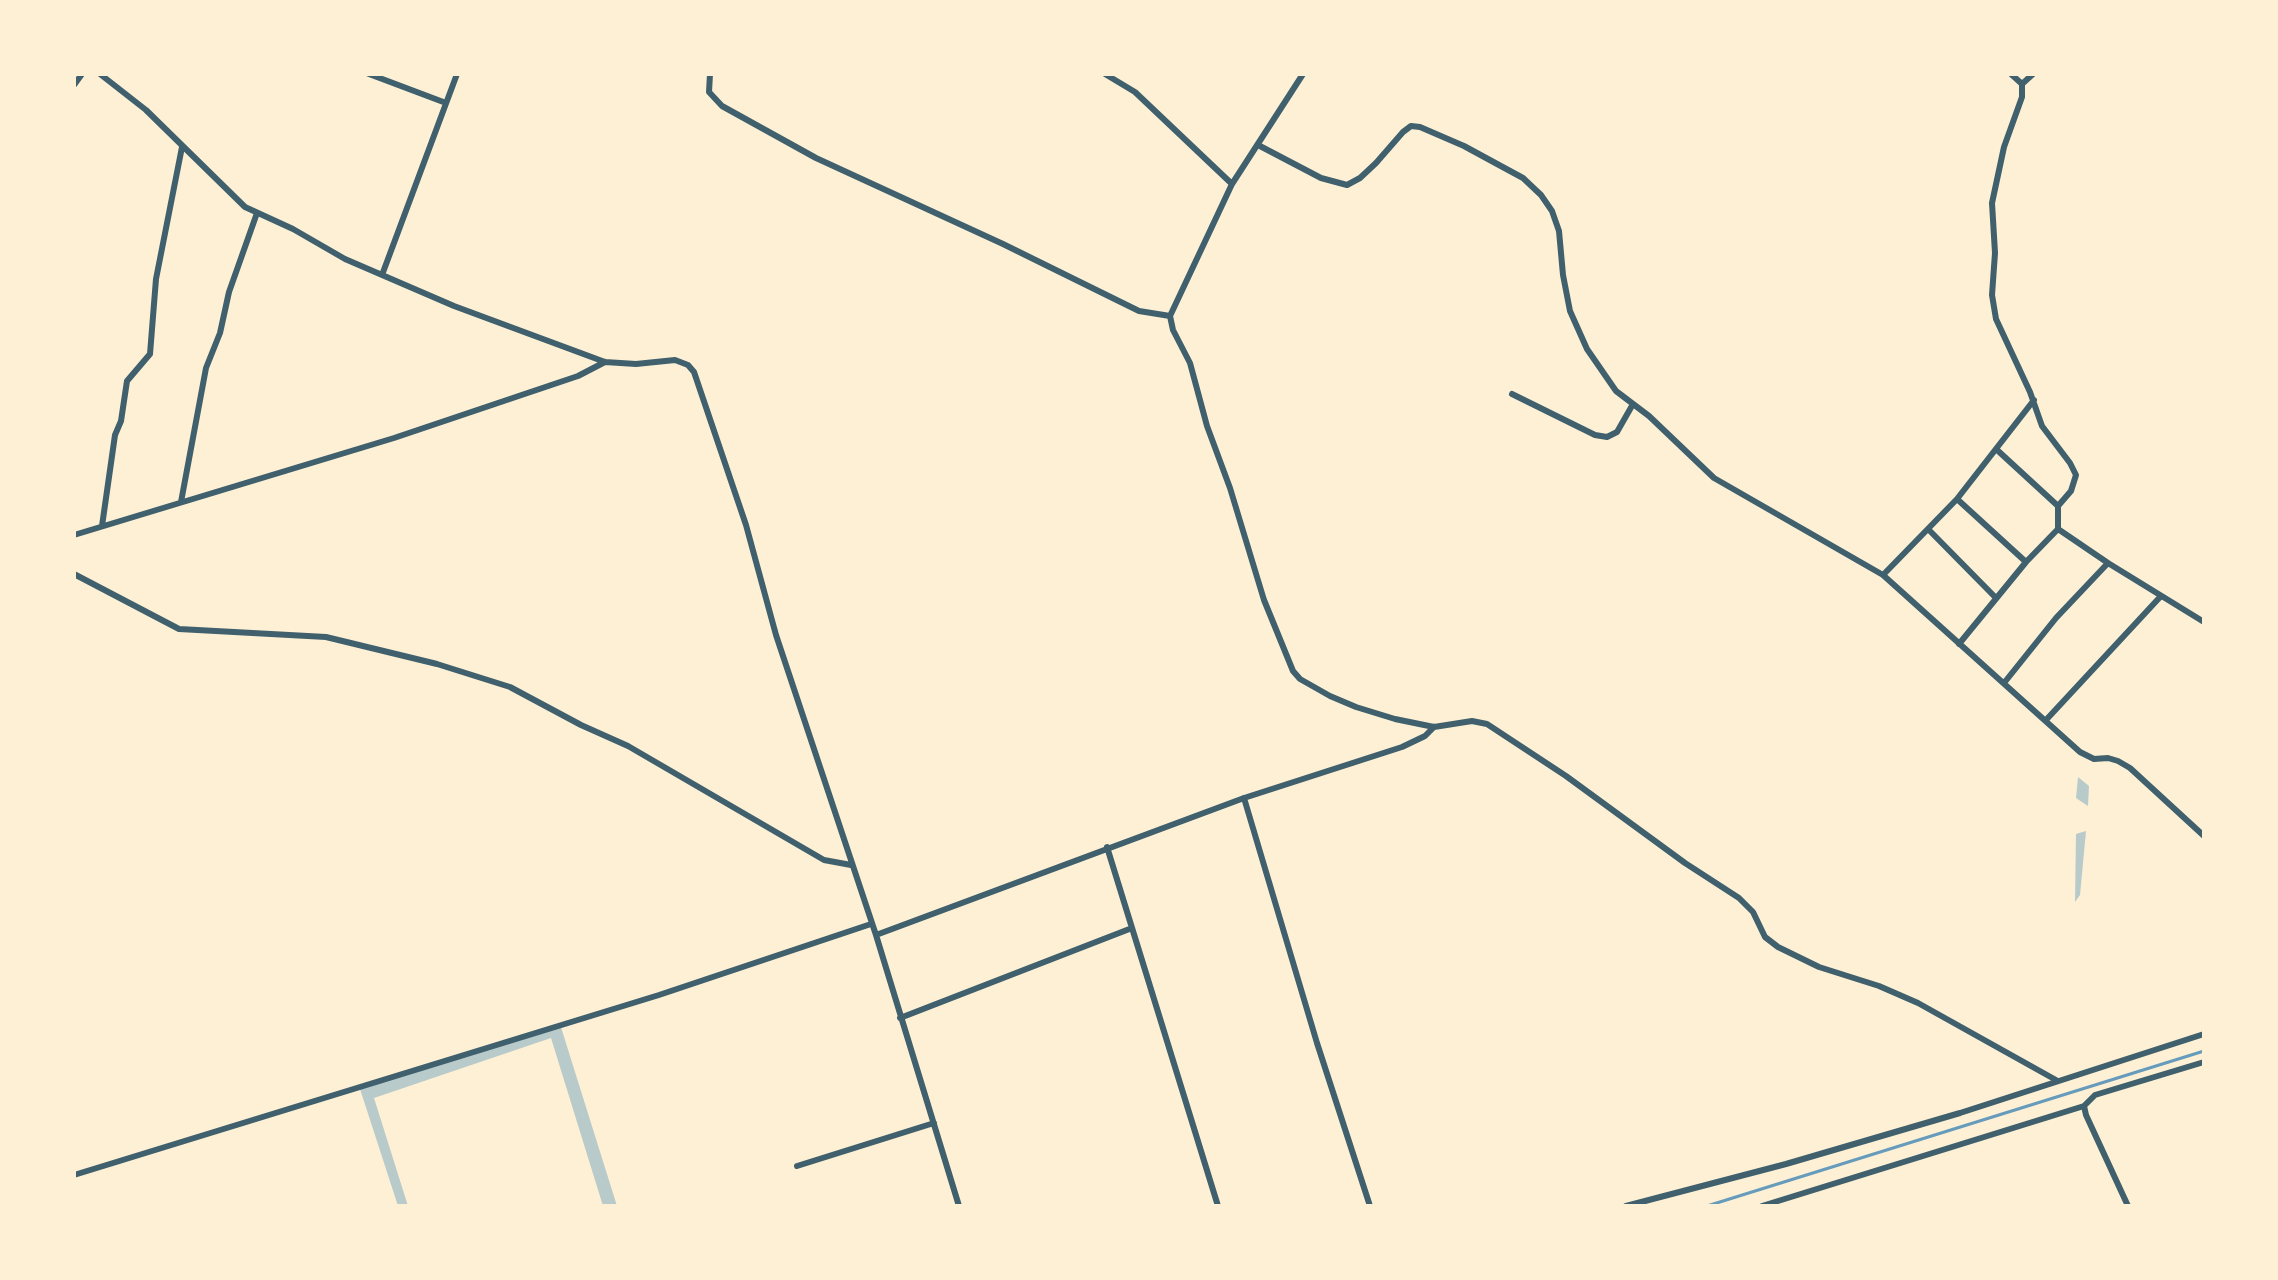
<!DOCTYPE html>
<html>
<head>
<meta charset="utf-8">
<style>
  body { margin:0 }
  #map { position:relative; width:2278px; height:1280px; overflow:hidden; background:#fdf0d5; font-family:Spectral,serif }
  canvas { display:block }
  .frame { position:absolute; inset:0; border:76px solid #fdf0d5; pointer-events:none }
</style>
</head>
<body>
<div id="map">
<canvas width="2278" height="1280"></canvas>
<div class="frame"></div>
</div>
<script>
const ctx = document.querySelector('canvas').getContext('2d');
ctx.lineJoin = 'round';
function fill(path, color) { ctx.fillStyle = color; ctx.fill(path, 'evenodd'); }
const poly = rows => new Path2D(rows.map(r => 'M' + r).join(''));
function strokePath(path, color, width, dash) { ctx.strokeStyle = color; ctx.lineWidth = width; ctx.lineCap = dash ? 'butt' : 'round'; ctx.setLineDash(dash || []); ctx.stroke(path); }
const green = poly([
  [2078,777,2089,786,2088,806,2076,798],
  [2086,831,2080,895,2075,902,2076,834],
  [560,1024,617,1206,603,1206,551,1038,374,1098,408,1206,398,1206,360,1089]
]);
const stream = poly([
  [1707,1206,2204,1051]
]);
const minor = poly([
  [100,74,146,110,245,207,293,229,345,259,454,306,605,362,636,364,675,360,688,365,694,372,746,525,776,635,876,935,959,1206],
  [369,74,446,103],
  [710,74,709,92,722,106,816,158,1003,244,1139,311,1170,316],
  [1105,74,1135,92,1232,184],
  [1303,74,1232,184,1170,316,1173,330,1190,363,1207,426,1230,488,1264,600,1293,671,1300,679,1330,696,1356,707,1395,719,1434,727,1472,721,1487,724,1566,776,1685,863,1739,898,1753,912,1765,937,1778,947,1819,967,1879,986,1918,1003,2056,1080],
  [2011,74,2022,84,2022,97,2004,147,1992,203,1995,253,1992,295,1996,319,2030,392,2042,426,2070,463,2076,475,2071,491,2058,506,2058,529,2108,563,2204,622],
  [2022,84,2033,74],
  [74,85,82,74],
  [1258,145,1321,178,1347,185,1360,178,1376,163,1403,132,1411,126,1420,127,1464,146,1523,178,1541,195,1552,211,1559,231,1563,275,1570,311,1587,349,1616,391,1649,416,1714,478,1883,575,2080,752,2094,759,2108,758,2118,761,2130,768,2204,836],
  [382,275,457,74],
  [1512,394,1595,435,1607,437,1617,432,1633,404],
  [1996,449,2058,506],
  [1957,499,2026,562],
  [181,502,206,368,220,333,229,292,257,213],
  [102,526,115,435,121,421,127,381,150,354,156,279,182,147],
  [1929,530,1996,598],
  [74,535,394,438,578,376,605,362],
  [74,574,179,629,326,637,437,664,510,687,581,725,628,746,824,860,851,865],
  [1883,575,1957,499,2034,400],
  [1959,644,2026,562,2058,529],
  [2004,683,2056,618,2108,563],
  [2046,720,2161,596],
  [1244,798,1317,1043,1370,1206],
  [1107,847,1218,1206],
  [876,935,1244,798,1402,747,1425,736,1434,727],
  [900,1018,1132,928],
  [2084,1106,2086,1115,2128,1206],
  [797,1166,934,1123],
  [74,1175,659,995,871,924],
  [1626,1206,1786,1164,1960,1113,2204,1034],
  [1762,1206,2084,1106,2095,1095,2204,1062]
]);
fill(green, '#b9caca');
strokePath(stream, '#669bbc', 3);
strokePath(minor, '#3f606c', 6);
</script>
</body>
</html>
